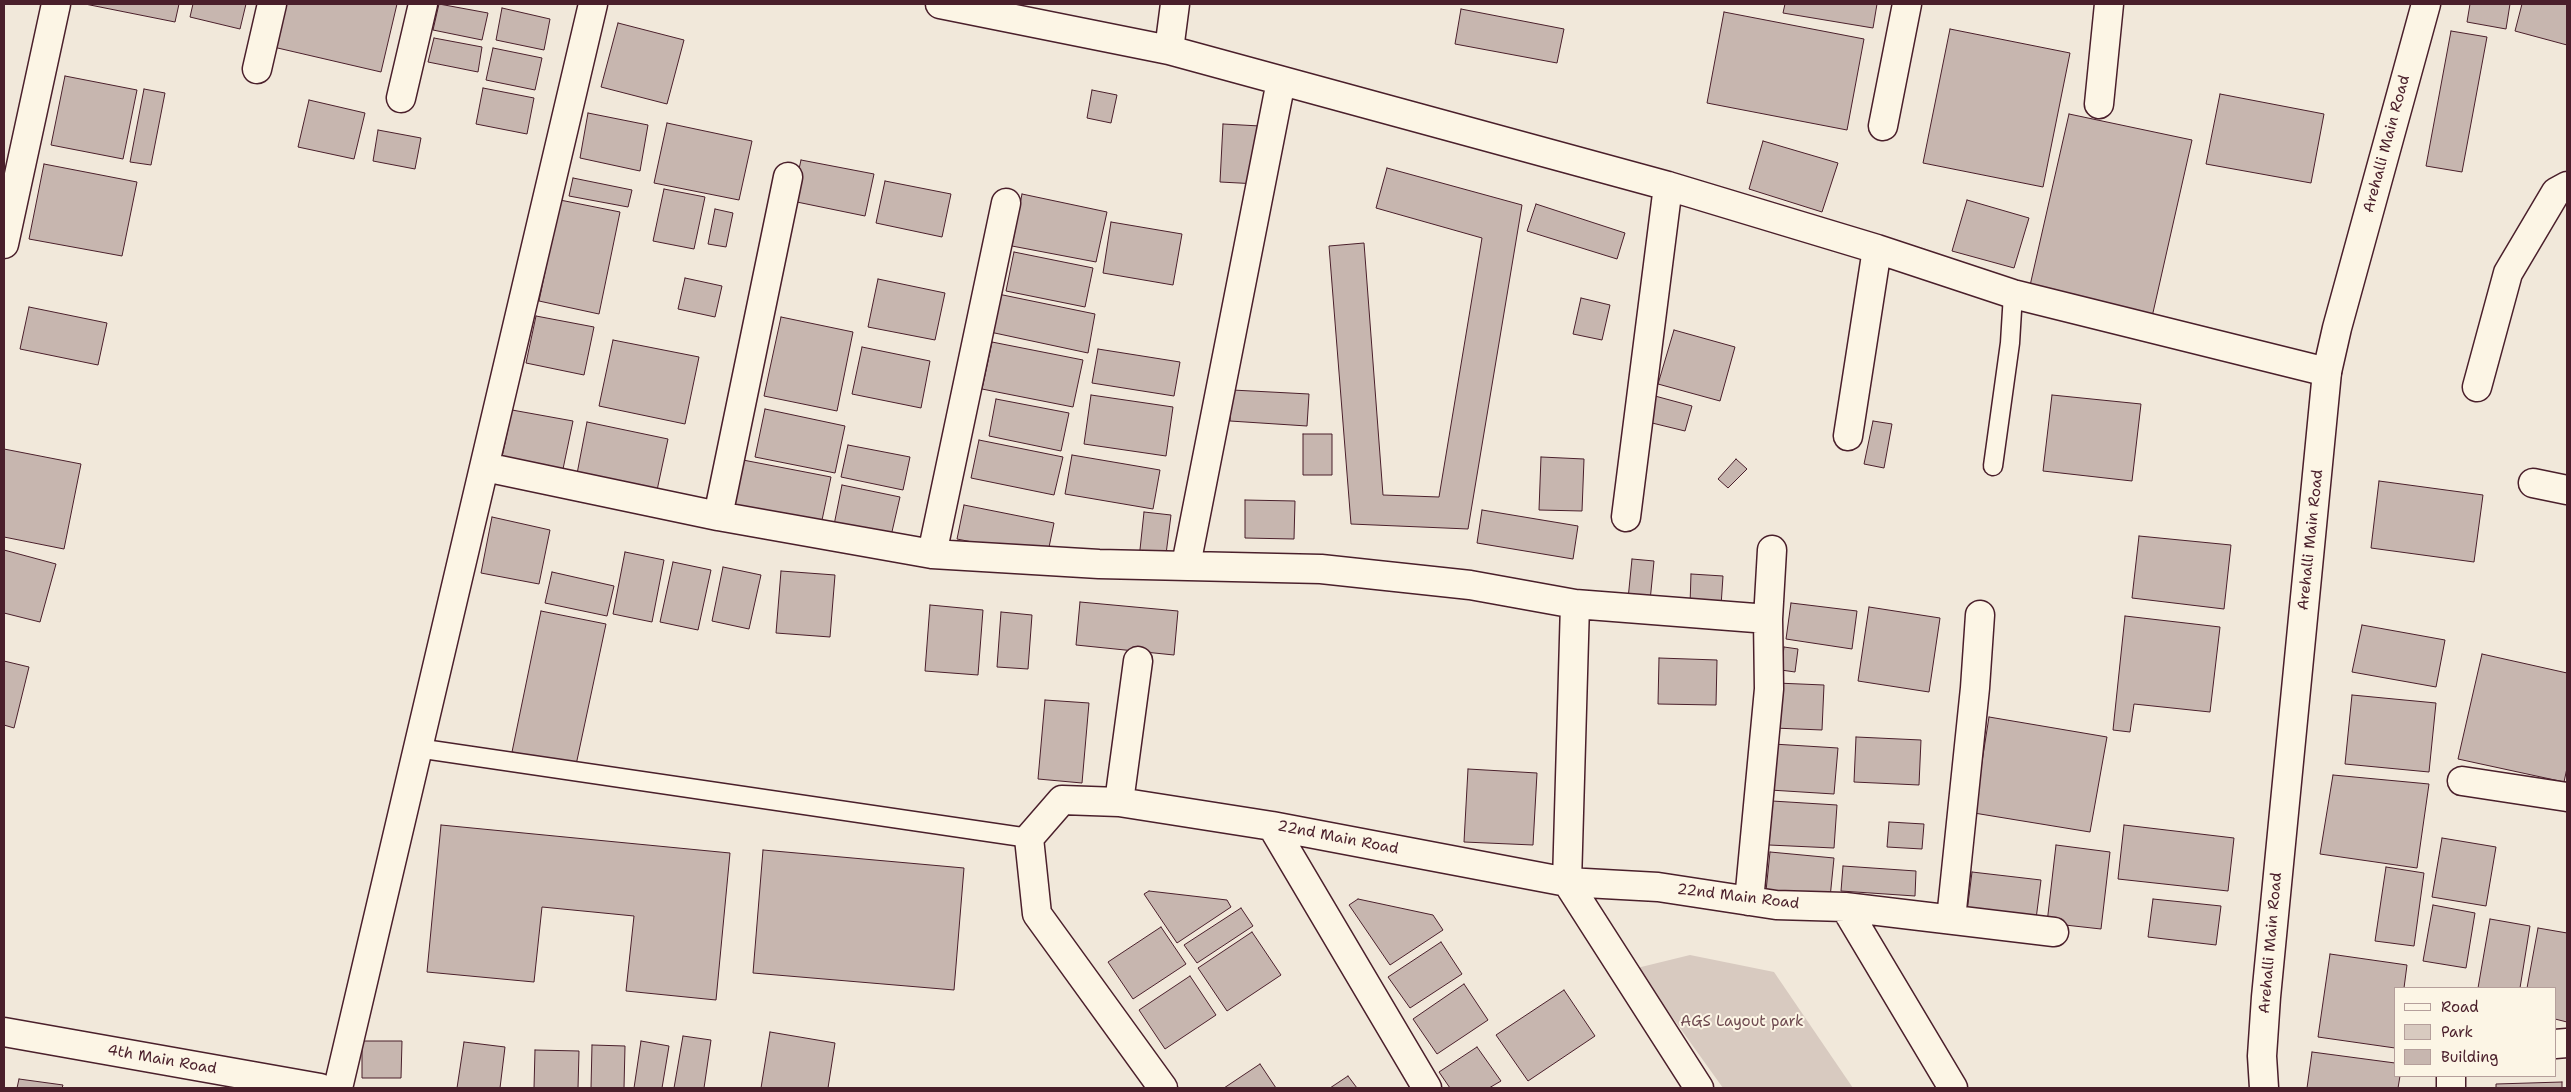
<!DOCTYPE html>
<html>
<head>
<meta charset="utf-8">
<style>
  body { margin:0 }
  #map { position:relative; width:2571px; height:1092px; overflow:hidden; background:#f1e8da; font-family:"Shantell Sans",sans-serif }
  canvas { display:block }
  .frame { position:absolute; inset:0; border:5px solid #4a1f2b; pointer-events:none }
  .legend { position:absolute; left:2394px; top:987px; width:162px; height:90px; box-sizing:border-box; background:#fcf5e5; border:1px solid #b59f9b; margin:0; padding:6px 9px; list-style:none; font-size:15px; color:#4a1f2b }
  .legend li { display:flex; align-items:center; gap:10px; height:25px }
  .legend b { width:25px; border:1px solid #b59f9b }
</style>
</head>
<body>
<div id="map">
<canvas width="2571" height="1092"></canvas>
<div class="frame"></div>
<ul class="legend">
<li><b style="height:6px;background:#fcf5e5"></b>Road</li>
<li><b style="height:14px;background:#d8cac0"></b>Park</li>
<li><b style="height:14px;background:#c7b6af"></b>Building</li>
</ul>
</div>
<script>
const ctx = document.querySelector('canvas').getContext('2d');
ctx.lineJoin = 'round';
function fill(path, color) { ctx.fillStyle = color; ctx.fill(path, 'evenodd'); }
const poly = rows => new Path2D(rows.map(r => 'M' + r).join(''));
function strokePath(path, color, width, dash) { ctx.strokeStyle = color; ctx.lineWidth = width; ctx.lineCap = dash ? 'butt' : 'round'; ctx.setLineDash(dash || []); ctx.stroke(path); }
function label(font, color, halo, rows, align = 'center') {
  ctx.font = font + ' "Shantell Sans",sans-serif'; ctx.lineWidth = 4; ctx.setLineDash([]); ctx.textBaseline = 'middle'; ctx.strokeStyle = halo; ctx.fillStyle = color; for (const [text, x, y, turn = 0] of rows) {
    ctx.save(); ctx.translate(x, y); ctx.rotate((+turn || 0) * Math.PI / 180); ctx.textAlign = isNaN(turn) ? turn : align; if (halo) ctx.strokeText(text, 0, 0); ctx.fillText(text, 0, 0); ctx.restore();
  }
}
const green = poly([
  [1690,955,1774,972,1853,1088,1723,1088,1637,968]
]);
const building = poly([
  [85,4,179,4,175,22,85,4],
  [193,4,246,4,240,29,190,17,193,4],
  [279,4,397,4,381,72,269,46,279,4],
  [439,4,488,13,482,40,433,30,439,4],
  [1785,4,1877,4,1873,28,1783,13,1785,4],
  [2470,4,2510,4,2506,29,2467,22,2470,4],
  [2522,4,2567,4,2567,45,2515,31,2522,4],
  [502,8,550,19,544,50,496,40,502,8],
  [1461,9,1564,29,1557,63,1455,44,1461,9],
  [1724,12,1864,39,1847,130,1707,103,1724,12],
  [618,23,684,40,667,104,601,87,618,23],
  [1950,29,2070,53,2043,187,1923,163,1950,29],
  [2451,31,2487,37,2462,172,2426,166,2451,31],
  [434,38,482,47,478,72,428,62,434,38],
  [493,48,542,58,535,90,486,80,493,48],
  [65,76,137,90,123,159,51,145,65,76],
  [483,88,534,98,527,134,476,124,483,88],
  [144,89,165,93,151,165,130,162,144,89],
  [1092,90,1117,95,1111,123,1087,118,1092,90],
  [2220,94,2324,114,2311,183,2206,164,2220,94],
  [309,100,365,113,354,159,298,147,309,100],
  [588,113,648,125,640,171,580,158,588,113],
  [2069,114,2192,140,2152,317,2029,290,2069,114],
  [667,123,752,141,739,200,654,183,667,123],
  [1223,124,1260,126,1258,184,1220,182,1223,124],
  [378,130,421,138,415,169,373,161,378,130],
  [1763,141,1838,163,1822,212,1749,189,1763,141],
  [801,160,874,174,865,216,792,201,801,160],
  [44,164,137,182,122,256,29,239,44,164],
  [1387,168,1522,205,1468,529,1351,524,1329,246,1364,243,1383,495,1439,497,1482,238,1376,208,1387,168],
  [573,178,632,190,628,207,569,196,573,178],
  [885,181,951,194,942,237,876,223,885,181],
  [664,189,705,197,694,249,653,241,664,189],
  [1022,194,1107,212,1096,262,1012,246,1022,194],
  [560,200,620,212,599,314,539,301,560,200],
  [1967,200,2029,218,2014,268,1952,251,1967,200],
  [1536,204,1625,233,1617,259,1527,231,1536,204],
  [715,209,733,213,726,247,708,244,715,209],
  [1111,222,1182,234,1173,285,1103,273,1111,222],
  [1014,252,1093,268,1085,307,1006,291,1014,252],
  [685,278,722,286,715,317,678,309,685,278],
  [878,279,945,293,935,340,868,327,878,279],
  [998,294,1095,314,1088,353,990,332,998,294],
  [1581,298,1610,305,1602,340,1573,334,1581,298],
  [29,307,107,323,98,365,20,349,29,307],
  [536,316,594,327,584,375,526,363,536,316],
  [781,317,853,332,837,411,764,396,781,317],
  [1674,330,1735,347,1720,401,1658,384,1674,330],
  [613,340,699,357,685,424,599,406,613,340],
  [992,342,1083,360,1073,407,982,389,992,342],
  [862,347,930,361,921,408,852,394,862,347],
  [1098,349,1180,362,1174,396,1092,383,1098,349],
  [1232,390,1309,394,1307,426,1230,421,1232,390],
  [1091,395,1173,407,1166,456,1084,444,1091,395],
  [2052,395,2141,404,2132,481,2043,471,2052,395],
  [1655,396,1692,406,1685,431,1648,422,1655,396],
  [996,399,1069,413,1061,451,989,436,996,399],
  [765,409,845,426,835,473,755,457,765,409],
  [512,410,573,421,563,469,502,457,512,410],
  [1873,421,1892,424,1884,468,1864,464,1873,421],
  [587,422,668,439,656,495,576,479,587,422],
  [1303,434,1332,434,1332,475,1303,475,1303,434],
  [979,440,1063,457,1054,495,971,478,979,440],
  [848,445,910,457,903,490,841,477,848,445],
  [4,449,81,464,64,549,4,537,4,449],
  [1072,455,1160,470,1153,509,1065,494,1072,455],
  [1541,457,1584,459,1582,511,1539,510,1541,457],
  [1736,459,1747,469,1728,488,1718,479,1736,459],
  [743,460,831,477,821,525,733,507,743,460],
  [2379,481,2483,495,2474,562,2371,548,2379,481],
  [842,485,900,497,891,536,834,525,842,485],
  [1245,500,1295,501,1294,539,1245,538,1245,500],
  [964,505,1054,523,1047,557,957,539,964,505],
  [1482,510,1578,526,1573,559,1477,543,1482,510],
  [1144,512,1171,515,1165,562,1139,559,1144,512],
  [492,517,550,530,539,584,481,573,492,517],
  [2139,536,2231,545,2224,609,2132,598,2139,536],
  [4,550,56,564,40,622,4,613,4,550],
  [625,552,664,560,652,622,613,614,625,552],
  [1632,559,1654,561,1650,601,1628,599,1632,559],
  [673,562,711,570,698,630,660,622,673,562],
  [723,567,761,575,749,629,712,621,723,567],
  [781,571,835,575,830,637,776,633,781,571],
  [552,572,614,586,607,616,545,603,552,572],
  [1691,574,1723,576,1721,606,1690,605,1691,574],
  [1080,602,1178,611,1174,655,1076,645,1080,602],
  [1791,603,1857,611,1852,649,1786,639,1791,603],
  [930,605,983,610,978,675,925,671,930,605],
  [1869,607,1940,618,1929,692,1858,681,1869,607],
  [541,611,606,624,576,765,512,752,541,611],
  [1001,612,1032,615,1028,669,997,667,1001,612],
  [2125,616,2220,627,2210,712,2134,704,2130,732,2113,730,2125,616],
  [2362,625,2445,640,2436,687,2352,672,2362,625],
  [1784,647,1798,649,1795,672,1781,670,1784,647],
  [2482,654,2567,673,2567,768,2564,782,2458,759,2482,654],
  [1659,658,1717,660,1716,705,1658,704,1659,658],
  [4,661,29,667,14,728,4,725,4,661],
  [1776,683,1824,685,1822,730,1774,728,1776,683],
  [2352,695,2436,703,2429,772,2345,764,2352,695],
  [1045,700,1089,703,1082,783,1038,779,1045,700],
  [1989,717,2107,737,2090,832,1974,813,1989,717],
  [1856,737,1921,740,1919,785,1854,782,1856,737],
  [1773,744,1838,748,1834,794,1770,790,1773,744],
  [1468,769,1537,773,1533,845,1464,842,1468,769],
  [2333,775,2429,784,2417,868,2320,854,2333,775],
  [1772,801,1837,805,1834,848,1769,845,1772,801],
  [1889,822,1924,824,1922,849,1887,847,1889,822],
  [441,825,730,853,716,1000,626,991,634,916,542,907,534,982,427,972,441,825],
  [2124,825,2234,838,2228,891,2118,879,2124,825],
  [2442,838,2496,847,2486,906,2432,897,2442,838],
  [2056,845,2110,852,2101,929,2047,923,2056,845],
  [763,850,964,868,954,990,753,973,763,850],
  [1770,852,1834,858,1830,898,1766,891,1770,852],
  [1843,866,1916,871,1915,896,1841,891,1843,866],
  [2386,867,2424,873,2414,946,2375,941,2386,867],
  [1972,872,2041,880,2035,927,1966,920,1972,872],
  [1149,891,1227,900,1231,907,1177,943,1144,894,1149,891],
  [1358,899,1433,915,1443,930,1390,965,1349,905,1358,899],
  [2153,899,2221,906,2216,945,2148,937,2153,899],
  [2433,905,2475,913,2466,968,2423,961,2433,905],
  [1241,908,1253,926,1197,963,1184,945,1241,908],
  [2490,919,2530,926,2520,988,2478,988,2490,919],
  [1161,927,1186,964,1133,999,1108,962,1161,927],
  [2538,928,2567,933,2567,1022,2555,1019,2555,988,2527,988,2538,928],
  [1252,932,1281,975,1227,1011,1198,968,1252,932],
  [1441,942,1462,974,1410,1008,1388,977,1441,942],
  [2330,954,2407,965,2404,988,2395,988,2395,1048,2318,1037,2330,954],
  [1190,976,1216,1015,1165,1049,1139,1010,1190,976],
  [1464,984,1488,1020,1437,1054,1413,1019,1464,984],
  [1564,990,1595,1036,1528,1081,1496,1035,1564,990],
  [770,1032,835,1043,828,1088,761,1088,770,1032],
  [683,1036,711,1040,704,1088,674,1088,683,1036],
  [362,1041,402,1041,401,1078,362,1078,362,1041],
  [641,1041,669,1046,662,1088,634,1088,641,1041],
  [464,1042,505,1047,500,1088,457,1088,464,1042],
  [592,1045,625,1046,624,1088,591,1088,592,1045],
  [1477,1047,1501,1081,1489,1088,1450,1088,1439,1072,1477,1047],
  [535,1050,579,1051,578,1088,534,1088,535,1050],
  [2312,1052,2395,1063,2395,1076,2400,1076,2398,1088,2307,1088,2312,1052],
  [1260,1064,1276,1088,1224,1088,1260,1064],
  [1348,1076,1357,1088,1330,1088,1348,1076],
  [19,1079,63,1085,62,1088,17,1088,19,1079],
  [2562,1082,2562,1088,2496,1088,2496,1084,2562,1082]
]);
const lane = poly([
  [1993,466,2010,343,2013,294],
  [417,748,1029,838]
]);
const street = poly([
  [940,4,1169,50,1668,186,1877,249,2013,294,2327,372],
  [1169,50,1175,4],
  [257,69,272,4],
  [401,98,423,4],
  [2099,104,2109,4],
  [1883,126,1907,4],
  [4,244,56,4],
  [2477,387,2508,273,2556,192,2567,186],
  [1848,436,1877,249],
  [485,467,718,516,932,554,1099,564,1321,569,1470,585,1575,604,1768,619,1769,689,1749,901],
  [2533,483,2567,490],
  [718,516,788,177],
  [1626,517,1668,186],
  [932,554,1006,203],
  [1186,565,1281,81],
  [1575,604,1567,882,1699,1088],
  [1768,619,1772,550],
  [2462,781,2567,797],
  [1119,802,1138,661],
  [1272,826,1427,1088],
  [1845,907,1953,1088],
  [1951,919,1975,688,1980,615],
  [4,1032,320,1088],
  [2555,1044,2567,1043],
  [338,1088,593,4],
  [1163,1088,1037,914,1029,838,1062,800,1119,802,1272,826,1567,882,1658,887,1776,905,1845,907,2054,932],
  [2451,1088,2451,1076]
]);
const secondary = poly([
  [2264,1088,2262,1056,2266,997,2327,372,2337,328,2426,4]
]);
const streetNames = [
  ["Arehalli Main Road",2387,144,-75],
  ["Arehalli Main Road",2311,540,-84],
  ["22nd Main Road",1338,838,11],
  ["22nd Main Road",1738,897,7],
  ["Arehalli Main Road",2271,943,-85],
  ["4th Main Road",162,1060,10]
];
const parkNames = [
  ["AGS Layout park",1742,1022]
];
fill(green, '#d8cac0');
fill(building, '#c7b6af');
strokePath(building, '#4a1f2b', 1);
strokePath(lane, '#4a1f2b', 21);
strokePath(street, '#4a1f2b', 31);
strokePath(secondary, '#4a1f2b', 31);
strokePath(lane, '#fcf5e5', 18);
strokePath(street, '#fcf5e5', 28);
strokePath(secondary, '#fcf5e5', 28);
label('15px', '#4a1f2b', '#fcf5e5', streetNames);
label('15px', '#6e4a50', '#fcf5e5', parkNames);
</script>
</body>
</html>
